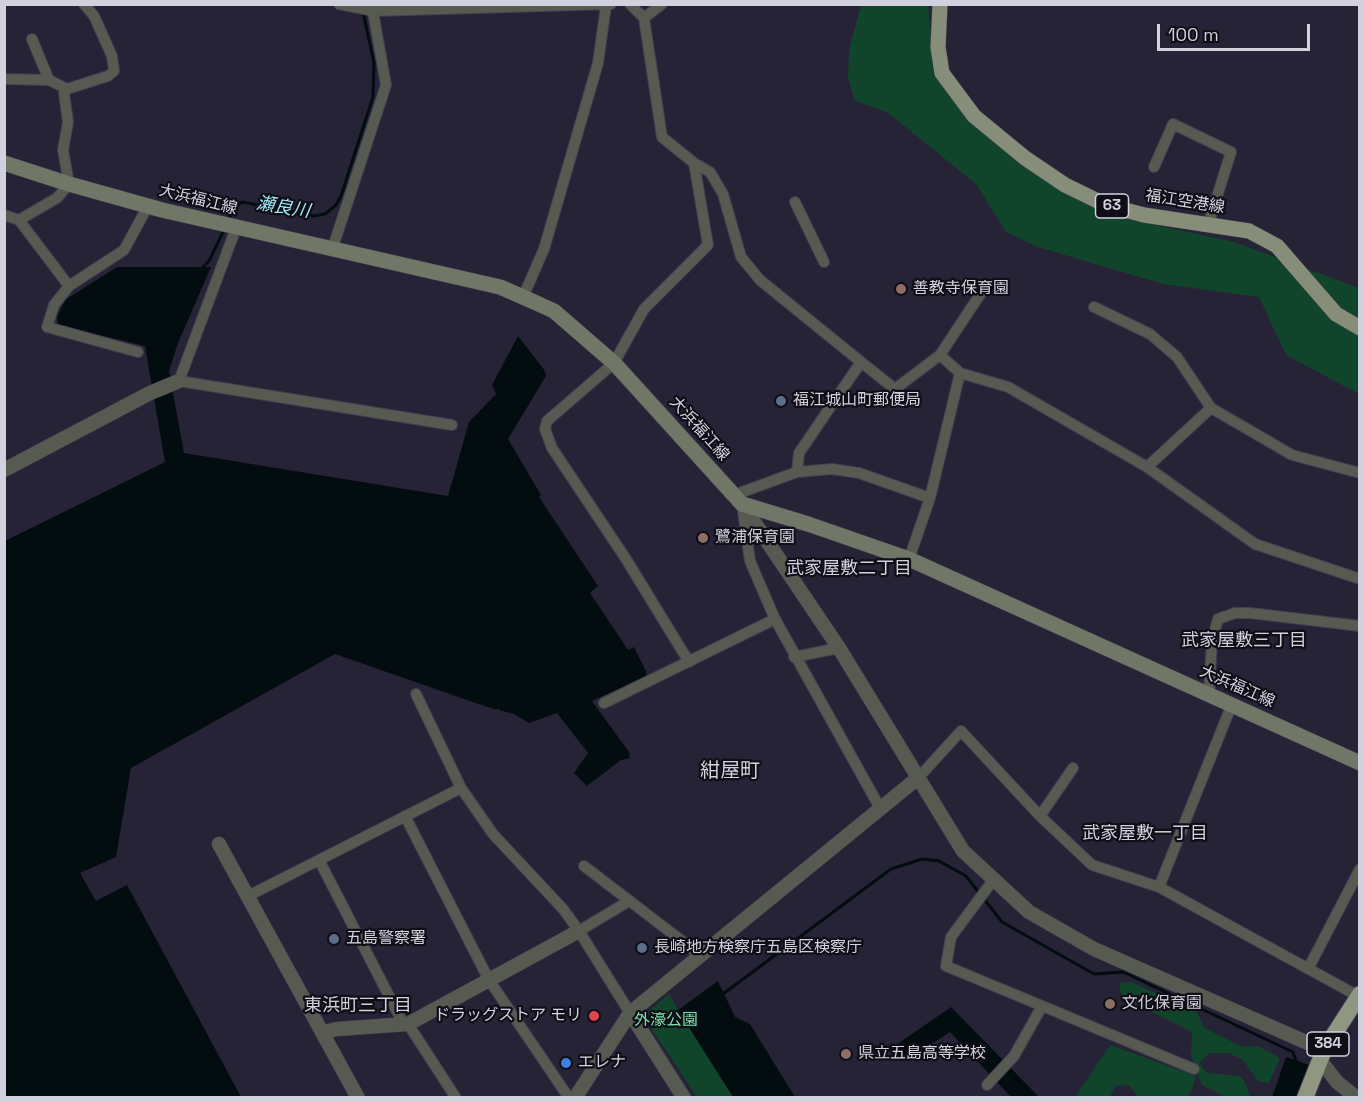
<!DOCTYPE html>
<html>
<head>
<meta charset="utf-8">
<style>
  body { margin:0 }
  #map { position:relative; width:1364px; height:1102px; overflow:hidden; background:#262337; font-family:"Space Grotesk",sans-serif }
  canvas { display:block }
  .frame { position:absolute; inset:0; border:6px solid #d2d1de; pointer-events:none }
  .scale { position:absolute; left:1157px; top:24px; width:153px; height:27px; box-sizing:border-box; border:3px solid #d2d1de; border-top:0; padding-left:8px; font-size:18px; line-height:21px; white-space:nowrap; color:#d2d1de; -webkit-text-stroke:4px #0f0e17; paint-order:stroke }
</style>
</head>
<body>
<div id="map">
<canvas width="1364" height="1102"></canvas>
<div class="frame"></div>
<div class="scale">100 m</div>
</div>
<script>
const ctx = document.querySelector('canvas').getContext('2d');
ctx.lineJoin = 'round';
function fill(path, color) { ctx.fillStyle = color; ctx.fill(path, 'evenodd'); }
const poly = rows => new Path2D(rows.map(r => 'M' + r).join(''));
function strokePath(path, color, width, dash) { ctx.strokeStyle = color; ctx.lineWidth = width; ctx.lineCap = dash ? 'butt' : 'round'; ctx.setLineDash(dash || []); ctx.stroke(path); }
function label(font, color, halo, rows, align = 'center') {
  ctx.font = font + ' "Space Grotesk","Noto Sans JP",sans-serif'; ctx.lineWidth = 4.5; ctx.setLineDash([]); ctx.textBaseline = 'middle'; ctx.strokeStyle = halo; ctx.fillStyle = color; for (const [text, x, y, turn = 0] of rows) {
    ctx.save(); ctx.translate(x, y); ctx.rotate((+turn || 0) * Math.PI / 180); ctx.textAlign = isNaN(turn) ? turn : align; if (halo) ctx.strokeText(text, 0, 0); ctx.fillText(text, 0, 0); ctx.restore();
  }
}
const green = poly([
  [864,5,928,5,935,77,1035,172,1109,215,1234,242,1359,288,1359,394,1286,355,1259,297,1163,284,1038,247,1006,232,976,184,887,112,855,101,848,78,849,50,860,9],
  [1131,982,1197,1012,1204,1028,1243,1047,1258,1046,1280,1058,1269,1083,1258,1081,1243,1060,1229,1053,1209,1053,1200,1062,1203,1069,1208,1073,1240,1076,1245,1082,1250,1097,1226,1097,1202,1085,1191,1056,1192,1032,1122,997,1119,983],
  [669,994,678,1010,733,1097,697,1097,643,1016],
  [1110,1045,1196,1076,1192,1090,1187,1097,1138,1097,1129,1085,1115,1086,1110,1097,1075,1097]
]);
const water = poly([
  [117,267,211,267,178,343,169,371,184,453,448,496,469,422,496,394,492,385,518,336,545,371,546,376,508,439,541,495,539,497,598,586,590,593,628,650,634,647,646,671,647,676,592,701,629,752,630,758,621,760,587,786,574,773,588,753,557,713,529,723,514,714,499,710,498,707,497,710,467,700,335,654,131,768,116,857,80,873,96,901,127,885,241,1097,5,1098,5,541,165,462,145,346,58,325,57,317,65,300],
  [718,981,735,1017,750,1024,795,1097,733,1097,678,1010],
  [951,1007,1039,1097,1011,1097,950,1032,906,1061,896,1045],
  [1286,1057,1309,1065,1296,1097,1272,1097]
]);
const stream = poly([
  [228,221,234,208,242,202,314,216,325,214,336,205,341,196,373,97,374,63,363,12],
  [200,270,209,261,224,230],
  [984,899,1002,922,1094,974,1123,972,1293,1052,1296,1061],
  [723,994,891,869,922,859,939,861,966,876,980,894]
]);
const minor = poly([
  [339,4,374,11,611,4],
  [630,4,644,18,662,137,694,163,710,172,723,194,741,257,760,280,861,362,895,389,940,355,983,290],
  [644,18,662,4],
  [32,39,49,80],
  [4,79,49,80,67,89],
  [1154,167,1173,124,1231,152,1208,225],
  [795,202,824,262],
  [4,215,19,220,57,198,69,184,63,150,68,122,64,93,67,89,108,76,114,71,112,56,94,16,84,4],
  [19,220,69,286],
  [236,228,179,381,452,425],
  [332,250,386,85,372,6],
  [523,297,544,249,598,63,606,6],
  [1094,307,1150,334,1177,357,1211,408,1292,455,1360,473],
  [138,352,47,327,54,305,69,286,124,250,148,206],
  [940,355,960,373,1008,387,1147,467,1255,544,1360,579],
  [1147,467,1211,408],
  [797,472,799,453,861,362],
  [734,495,797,472,832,469,859,473,930,498],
  [742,504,750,561,775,619,880,808],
  [909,559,930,498,960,373],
  [794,657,839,648],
  [689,662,626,559,552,448,545,429,547,421,614,363,644,309,708,245,694,163],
  [416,694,461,788,493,834,563,909,579,931,630,1013],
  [1209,694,1212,640,1218,619,1235,613,1250,613,1360,626],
  [604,703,775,619],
  [919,777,961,731,1040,816,1092,865,1159,887,1358,996],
  [405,816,489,980,569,1098],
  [1040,816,1073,768],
  [319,860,404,1025],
  [584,866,699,954],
  [994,879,951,937,946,966,1194,1069],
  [1159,887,1232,704],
  [248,896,461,788],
  [579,931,629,901],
  [1308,969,1360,869],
  [408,1024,456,1098],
  [987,1085,1014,1056,1041,1008]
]);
const tertiary = poly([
  [4,470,150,393,179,381],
  [742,504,839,648,963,851,1029,912,1094,949,1324,1050],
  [219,844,358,1098],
  [630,1013,684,1098],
  [324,1032,337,1029,408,1024,579,931],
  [1320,1060,1337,1082,1357,1098],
  [575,1098,630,1013,919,777]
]);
const secondary = poly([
  [4,163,69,184,162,210,500,287,523,297,554,311,614,363,742,504,808,524,909,559,1360,763]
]);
const primary = poly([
  [940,4,938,47,942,73,974,116,1025,158,1065,185,1106,205,1144,215,1249,231,1277,246,1336,314,1360,328]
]);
const trunk = poly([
  [1305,1098,1324,1050,1360,994]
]);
const markers = [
  [901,289,6,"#8d6e63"],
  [781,401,6,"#5c6f8a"],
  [703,538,6,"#8d6e63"],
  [334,939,6,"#5c6f8a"],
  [642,948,6,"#5c6f8a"],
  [1110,1004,6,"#8d6e63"],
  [594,1016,6,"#e0444e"],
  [846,1054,6,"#8d6e63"],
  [566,1063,6,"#3f7fe0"]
];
const shields = [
  [1112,206,33],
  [1328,1044,42]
];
const shieldNames = [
  ["63",1112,206],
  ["384",1328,1044]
];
const streetNames = [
  ["大浜福江線",198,200,14],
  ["福江空港線",1185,202,9],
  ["大浜福江線",699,429,48],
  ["大浜福江線",1237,687,24]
];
const poiNames = [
  ["善教寺保育園",913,289],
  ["福江城山町郵便局",793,401],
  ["鷺浦保育園",715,538],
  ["五島警察署",346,939],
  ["長崎地方検察庁五島区検察庁",654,948],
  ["文化保育園",1122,1004],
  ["ドラッグストア モリ",582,1016,"right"],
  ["県立五島高等学校",858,1054],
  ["エレナ",578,1063]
];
const parkNames = [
  ["外濠公園",666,1021]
];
const waterNames = [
  ["瀬良川",283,208,9]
];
const neighbourhoodNames = [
  ["武家屋敷二丁目",849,569],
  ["武家屋敷三丁目",1244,641],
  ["武家屋敷一丁目",1145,834],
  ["東浜町三丁目",358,1006]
];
const quarterNames = [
  ["紺屋町",730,772]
];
fill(green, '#11452b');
fill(water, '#030d10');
strokePath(stream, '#030d10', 3);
strokePath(minor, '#423f52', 12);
strokePath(tertiary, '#423f52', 15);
strokePath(secondary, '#423f52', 16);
strokePath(primary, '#423f52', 16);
strokePath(trunk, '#423f52', 18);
strokePath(minor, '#565a50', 10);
strokePath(tertiary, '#565a50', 14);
strokePath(secondary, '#717767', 15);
strokePath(primary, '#868d78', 15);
strokePath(trunk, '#909780', 16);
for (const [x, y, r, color] of markers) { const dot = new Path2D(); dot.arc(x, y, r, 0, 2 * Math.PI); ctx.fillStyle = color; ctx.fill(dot); strokePath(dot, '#0f0e17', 2); }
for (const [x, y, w] of shields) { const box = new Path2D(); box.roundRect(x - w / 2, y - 12, w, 24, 4.5); ctx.fillStyle = '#0f0e17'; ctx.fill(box); strokePath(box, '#d2d1de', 1.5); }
label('bold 15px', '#d2d1de', null, shieldNames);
label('16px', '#d2d1de', '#0f0e17', streetNames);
label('16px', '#d2d1de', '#0f0e17', poiNames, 'left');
label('16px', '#7ce1a8', '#0f0e17', parkNames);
label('italic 18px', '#9fe9f6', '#0f0e17', waterNames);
label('18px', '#d2d1de', '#0f0e17', neighbourhoodNames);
label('20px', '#d2d1de', '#0f0e17', quarterNames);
</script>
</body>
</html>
